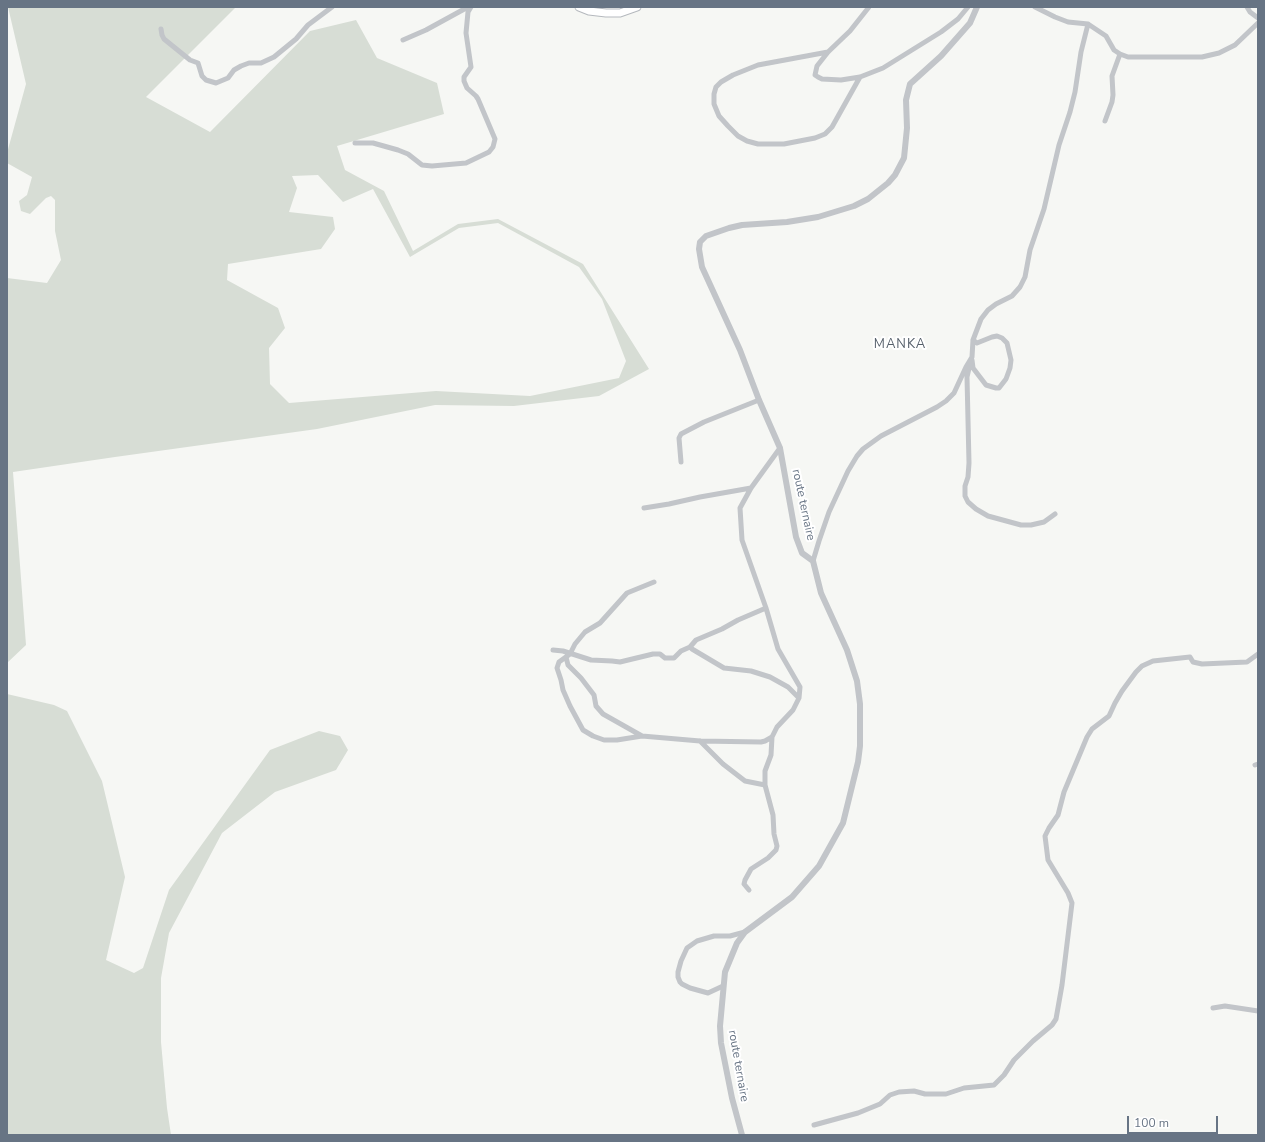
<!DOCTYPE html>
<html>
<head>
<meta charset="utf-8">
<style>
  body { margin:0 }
  #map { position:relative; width:1265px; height:1142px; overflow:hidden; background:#f6f7f4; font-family:"Nunito Sans",sans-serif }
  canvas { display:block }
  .frame { position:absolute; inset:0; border:8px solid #677484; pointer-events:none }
  .scale { position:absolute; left:1127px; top:1116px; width:91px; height:18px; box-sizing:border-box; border:2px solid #677484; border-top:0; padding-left:5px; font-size:12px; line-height:14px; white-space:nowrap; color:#677484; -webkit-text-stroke:3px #fff; paint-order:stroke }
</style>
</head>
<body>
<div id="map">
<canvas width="1265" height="1142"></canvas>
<div class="frame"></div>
<div class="scale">100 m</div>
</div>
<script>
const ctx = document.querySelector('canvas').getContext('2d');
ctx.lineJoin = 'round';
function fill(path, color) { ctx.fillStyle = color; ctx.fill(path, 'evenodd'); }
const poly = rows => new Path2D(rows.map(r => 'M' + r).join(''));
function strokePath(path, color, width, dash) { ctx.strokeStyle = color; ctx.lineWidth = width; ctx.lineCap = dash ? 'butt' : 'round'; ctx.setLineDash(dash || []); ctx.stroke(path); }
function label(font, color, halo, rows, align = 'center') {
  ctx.font = font + ' "Nunito Sans",sans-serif'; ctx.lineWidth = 4; ctx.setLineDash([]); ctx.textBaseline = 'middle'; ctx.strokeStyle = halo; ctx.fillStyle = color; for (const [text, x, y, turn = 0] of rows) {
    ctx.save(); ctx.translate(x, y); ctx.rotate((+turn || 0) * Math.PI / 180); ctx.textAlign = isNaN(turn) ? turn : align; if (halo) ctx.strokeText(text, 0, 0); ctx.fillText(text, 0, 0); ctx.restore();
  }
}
const green = poly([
  [8,7,236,7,146,97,210,132,310,31,356,20,377,58,437,83,444,114,337,146,345,170,384,191,413,251,458,224,498,219,583,264,649,369,599,396,514,406,435,405,317,429,115,457,13,472,26,645,7,663,7,278,47,283,61,260,55,231,55,200,51,196,46,198,30,214,21,211,19,201,27,195,32,177,7,163,7,153,26,84],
  [318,175,343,202,373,189,410,257,459,228,498,223,579,267,602,299,626,361,619,378,530,396,436,391,289,403,270,384,269,348,285,328,278,308,227,280,228,264,321,249,335,229,333,217,289,212,297,188,292,176],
  [7,694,54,705,67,711,102,781,125,877,106,960,134,973,143,968,169,890,270,750,319,731,340,736,348,750,336,770,275,792,222,833,169,933,161,978,161,1042,167,1108,171,1135,7,1135]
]);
const minor = poly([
  [869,7,850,31,828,52,817,66,815,75,818,77,822,79,841,80,860,77,883,68,941,32,958,19,968,7],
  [1035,7,1055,17,1068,22,1088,24,1106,36,1114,50,1120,54,1128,57,1202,57,1219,53,1235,45,1258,23],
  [1247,7,1250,12,1258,18],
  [161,29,162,35,164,39,190,60,198,63,202,76,206,80,216,83,228,78,234,70,241,66,249,63,261,63,274,57,296,39,308,25,332,7],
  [403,40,426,30,468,7],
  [828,52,758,65,733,75,721,82,716,87,714,94,714,104,719,116,728,126,738,136,747,141,758,144,784,144,815,138,825,134,832,127,860,77],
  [1105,121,1112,102,1113,95,1112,76,1120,54],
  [355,143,373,143,398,150,408,154,422,165,432,166,466,163,489,152,493,147,495,139,478,99,476,96,467,88,464,81,464,77,471,67,466,33,468,12,471,7],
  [972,360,973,368,986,385,996,388,999,388,1006,379,1010,368,1011,360,1007,343,1002,338,997,336,992,337,977,343,973,340],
  [970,364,967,377,969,463,968,477,965,486,965,496,968,502,976,509,988,516,1021,525,1031,525,1044,522,1055,514],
  [681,462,679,438,681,434,704,422,759,400],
  [644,508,669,504,700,497,751,488],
  [813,561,819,541,829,512,848,471,857,456,863,449,881,436,937,407,946,401,954,393,966,367,972,357,973,340,981,319,988,310,996,304,1012,296,1020,287,1025,277,1030,250,1044,209,1059,145,1070,112,1075,92,1081,52,1088,24],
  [654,582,627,593,600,623,585,632,575,644,570,654,559,662,557,668,561,680,563,690,570,706,583,730,593,736,604,740,617,740,642,736,700,741,761,742,765,741,772,737,777,727,793,710,799,698,800,687,778,649,766,608,742,540,740,508,751,488,780,448],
  [690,647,692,649,724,668,751,671,770,677,788,687,799,698],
  [553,650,563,651,591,660,612,661,620,662,653,654,660,654,665,658,674,658,681,651,690,647,696,640,722,629,738,620,766,608],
  [566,657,568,665,581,678,594,695,596,706,603,714,642,736],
  [700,741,723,764,745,781,765,785,773,815,774,834,777,846,776,850,768,858,751,869,745,880,744,884,749,890],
  [1255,765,1258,764],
  [765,785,765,771,771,755,772,737],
  [723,986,708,993,690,988,682,984,680,982,678,977,678,972,681,961,687,948,697,941,714,936,730,936,745,932],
  [1213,1008,1225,1006,1258,1011],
  [814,1125,858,1113,880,1104,890,1095,899,1092,914,1091,925,1094,946,1094,964,1088,994,1085,1004,1075,1014,1060,1033,1041,1052,1025,1056,1019,1062,985,1072,903,1068,893,1048,860,1045,836,1049,828,1058,815,1064,792,1087,737,1092,729,1109,716,1115,703,1122,691,1136,672,1142,666,1153,661,1190,657,1193,662,1202,664,1247,662,1258,654]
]);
const tertiary = poly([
  [742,1135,732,1098,721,1043,720,1026,725,972,737,943,745,932,792,897,819,866,843,823,858,762,860,746,860,704,857,681,847,650,821,593,813,561,802,553,796,537,780,448,759,400,740,350,702,267,699,249,700,242,706,236,729,228,742,225,787,222,818,217,854,206,868,199,888,183,895,175,904,158,907,128,906,100,910,84,941,56,970,23,977,7]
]);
const secondary = poly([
  [579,7,589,11,606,13,620,13,637,7]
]);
const streetNames = [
  ["route ternaire",803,505,78],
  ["route ternaire",738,1066,80]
];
const neighbourhoodNames = [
  ["MANKA",900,345]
];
fill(green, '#d7ddd5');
strokePath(secondary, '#b5b9be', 9);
strokePath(minor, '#c2c5c9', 5);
strokePath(tertiary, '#c2c5c9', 6);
strokePath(secondary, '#fff', 7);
label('12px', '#677484', '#fff', streetNames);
ctx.letterSpacing = '1px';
label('13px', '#545e69', '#fff', neighbourhoodNames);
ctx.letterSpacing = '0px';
</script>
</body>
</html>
